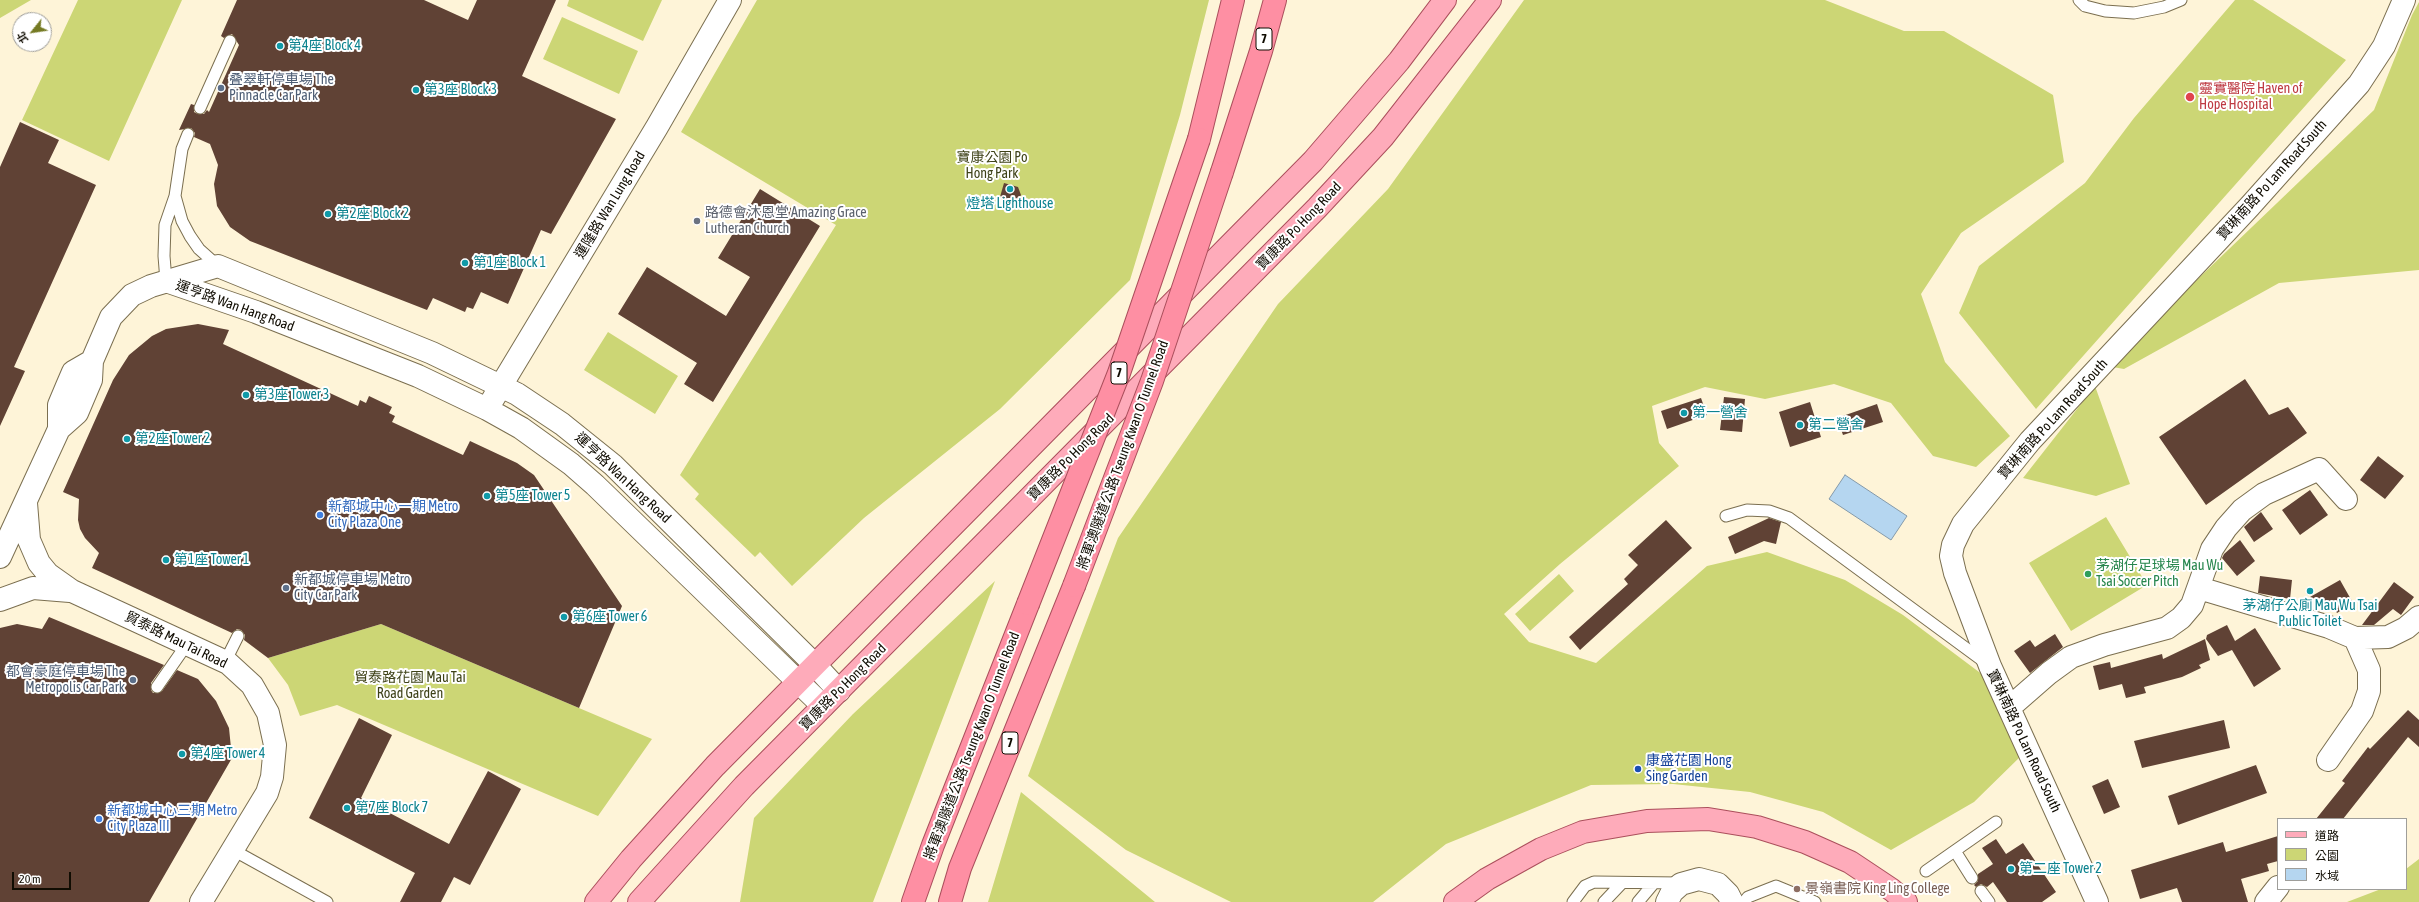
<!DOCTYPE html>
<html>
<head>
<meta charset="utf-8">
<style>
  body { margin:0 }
  #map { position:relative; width:2419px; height:902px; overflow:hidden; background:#fef4d8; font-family:"Asap Condensed","Noto Sans TC",sans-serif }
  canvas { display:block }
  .legend { position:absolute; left:2277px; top:818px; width:130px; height:72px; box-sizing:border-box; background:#fff; border:1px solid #9f9e9a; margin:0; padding:5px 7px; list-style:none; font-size:12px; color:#100c02 }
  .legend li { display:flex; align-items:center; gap:8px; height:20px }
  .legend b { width:20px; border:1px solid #9f9e9a }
  .north { position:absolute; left:12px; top:12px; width:40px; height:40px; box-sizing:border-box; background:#fff; border:1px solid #9f9e9a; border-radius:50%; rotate:240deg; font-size:11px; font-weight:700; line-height:16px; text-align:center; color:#100c02 }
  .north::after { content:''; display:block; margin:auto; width:14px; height:18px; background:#757a23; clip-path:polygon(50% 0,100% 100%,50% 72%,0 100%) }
  .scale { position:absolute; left:12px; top:872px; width:59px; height:18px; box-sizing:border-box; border:2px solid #100c02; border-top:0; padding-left:5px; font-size:12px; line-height:14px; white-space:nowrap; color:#100c02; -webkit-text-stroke:3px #fff; paint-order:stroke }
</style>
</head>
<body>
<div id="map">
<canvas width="2419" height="902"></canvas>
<ul class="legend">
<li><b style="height:5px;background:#feabba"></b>道路</li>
<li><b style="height:11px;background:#ccd675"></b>公園</li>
<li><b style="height:11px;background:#b5d6f0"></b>水域</li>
</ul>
<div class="north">北</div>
<div class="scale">20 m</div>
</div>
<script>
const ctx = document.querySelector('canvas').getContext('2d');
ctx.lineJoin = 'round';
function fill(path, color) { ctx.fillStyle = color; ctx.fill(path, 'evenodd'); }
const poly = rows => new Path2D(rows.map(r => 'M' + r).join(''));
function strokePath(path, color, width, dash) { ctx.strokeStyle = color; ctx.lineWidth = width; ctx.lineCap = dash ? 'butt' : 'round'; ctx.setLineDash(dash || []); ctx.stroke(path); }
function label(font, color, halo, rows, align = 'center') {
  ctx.font = font + ' "Asap Condensed","Noto Sans TC",sans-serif'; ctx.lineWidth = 4; ctx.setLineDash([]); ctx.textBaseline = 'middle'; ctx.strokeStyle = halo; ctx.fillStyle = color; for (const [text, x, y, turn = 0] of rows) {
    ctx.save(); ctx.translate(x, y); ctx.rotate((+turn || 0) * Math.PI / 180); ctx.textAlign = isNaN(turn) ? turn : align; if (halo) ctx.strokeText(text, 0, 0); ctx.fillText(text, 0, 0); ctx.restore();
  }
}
const green = poly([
  [0,0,31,0,0,18],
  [78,0,182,0,109,161,22,120],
  [569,0,662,0,643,41,567,6],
  [757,0,1209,0,1180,115,1130,280,1000,409,864,518,792,586,760,552,755,557,695,499,699,494,680,475,836,225,681,132],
  [1524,0,1825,0,1904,31,1944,31,2053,95,2064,162,1961,233,1921,294,1945,362,2010,436,1976,467,1933,456,1891,403,1834,384,1765,399,1705,387,1652,406,1659,443,1679,466,1560,564,1504,614,1529,642,1596,663,1707,566,1767,552,1845,580,1903,615,1983,675,2022,755,1974,802,1891,850,1823,812,1750,792,1673,784,1591,785,1446,844,1373,902,1231,902,1126,850,1028,776,1118,538,1278,304,1388,189],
  [2235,0,2253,0,2346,60,2036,409,1959,313,1979,266,2085,183,2134,118],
  [2419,2,2419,270,2279,283,2124,369,2107,366,2374,110,2412,15],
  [562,17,638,51,619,94,543,59],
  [608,332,678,376,655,414,584,370],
  [2095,386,2130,484,2096,496,2023,478],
  [2106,517,2147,585,2071,631,2029,563],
  [1559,574,1574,591,1530,631,1515,614],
  [995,581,873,902,740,902,754,818,853,714],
  [381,624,652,739,598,816,337,705,300,716,288,685,268,658],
  [1021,792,1155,902,988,902],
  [2419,859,2419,902,2347,902,2381,889,2406,889,2406,869]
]);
const water = poly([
  [1845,475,1907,516,1891,540,1829,499,1845,475]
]);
const building = poly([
  [237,0,424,0,468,20,477,0,556,0,522,76,616,119,551,234,541,230,508,304,481,292,473,309,467,307,465,312,433,298,427,310,250,241,230,227,217,206,214,184,218,165,210,144,194,137,195,133,191,128,179,130,191,104,194,105,194,112,198,114,204,114,207,110,209,112,239,45,232,34,224,38,221,36],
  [20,122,59,140,48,163,96,185,14,367,25,371,0,426,0,167],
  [1004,183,1018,187,1021,195,1016,203,1007,204,1000,197],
  [760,189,820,226,713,402,684,384,697,363,618,314,647,267,726,316,750,277,718,258],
  [198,324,229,330,223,344,358,406,360,400,366,403,369,396,392,407,389,413,395,416,392,422,463,455,470,441,517,463,534,475,622,606,579,708,381,624,268,658,244,640,245,635,241,630,237,629,232,633,92,568,99,553,85,538,80,529,78,520,79,499,63,492,113,380,129,355,152,336,166,329],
  [2245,379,2269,415,2288,407,2307,433,2206,505,2159,437],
  [1724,397,1745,399,1742,432,1720,430],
  [1701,398,1707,415,1667,429,1661,411],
  [1810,402,1821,437,1790,447,1779,412],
  [1877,404,1883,422,1843,435,1837,418],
  [2378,456,2404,476,2385,499,2360,480],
  [2310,490,2328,515,2300,535,2282,510],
  [2261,512,2273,529,2254,542,2244,527],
  [1769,518,1781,522,1776,544,1764,541,1735,554,1728,537],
  [1666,520,1692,548,1580,650,1569,637,1628,584,1624,579,1638,565,1628,555],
  [2240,540,2255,561,2237,576,2222,558,2224,554],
  [2260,576,2292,580,2290,599,2258,593],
  [2340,580,2353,603,2337,613,2334,608,2310,597],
  [2394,582,2414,597,2401,615,2393,609,2374,625,2362,625],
  [49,617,164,665,151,683,151,690,153,693,162,691,177,670,198,679,216,701,229,728,232,758,149,902,0,902,0,628,17,624,42,629],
  [2227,625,2235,641,2255,628,2281,669,2254,687,2232,650,2218,656,2206,639,2207,635],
  [2055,634,2063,647,2030,673,2014,651,2030,640,2035,647],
  [2205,639,2210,660,2199,665,2201,668,2182,677,2144,687,2146,693,2126,698,2122,684,2099,690,2093,666,2110,662,2111,668,2162,654,2163,659],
  [2408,710,2419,720,2419,747,2408,737,2343,819,2316,819,2345,783,2342,781,2368,747,2370,749],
  [359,718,392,735,361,798,449,844,488,771,521,789,470,885,454,877,441,902,400,902,415,873,309,818],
  [2224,720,2230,748,2142,768,2134,741],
  [2256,765,2267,793,2178,825,2168,796],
  [2108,779,2120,807,2104,814,2092,786],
  [2278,836,2278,861,2267,864,2269,871,2241,879,2248,902,2182,902,2177,888,2140,899,2131,870,2223,842,2226,852],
  [1996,839,2006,854,2023,843,2056,892,2042,902,2007,902,1993,882,1987,887,1981,884,1976,887,1974,885,1978,881,1978,874,1993,864,1982,848]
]);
const service = poly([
  [2079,0,2085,6,2105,11,2134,13,2164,7,2181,0],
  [200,108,230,41],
  [175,196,182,221,190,236,199,249,218,266],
  [166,281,164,256,165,225,175,196,182,149,188,134],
  [1726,516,1747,510,1769,511,1789,518,1986,663],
  [225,662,238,636],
  [157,687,187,644],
  [233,850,327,902],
  [1955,851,1972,878],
  [1926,871,1996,822],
  [1981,891,1989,902],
  [1573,902,1585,886,1594,882,1680,883],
  [1604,902,1622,883],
  [1638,902,1654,883],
  [1744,902,1748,897,1776,886,1815,902]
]);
const minor = poly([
  [166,281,256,312,418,376,487,409,521,428,571,464,595,485,823,706],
  [493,399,657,127,730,0],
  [59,429,59,405,67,386,73,372,92,361],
  [26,503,29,540,39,563,48,574,72,591,228,663,252,685,268,713,275,745,272,777,267,793,201,902],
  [0,557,59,429,77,413,91,380,92,361,111,317,132,295,151,286,218,266,432,353,517,394,562,424,613,465,815,665,839,691],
  [2199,588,2329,627,2355,638,2369,670,2369,691,2362,711,2328,760],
  [0,600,33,588,70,591],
  [2355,638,2388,637,2406,628,2419,617],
  [2010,707,2049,673,2071,657,2104,645,2167,628,2181,618,2192,605,2212,549,2226,528,2242,510,2264,494,2319,469,2346,499],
  [1667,902,1672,892,1681,884,1699,879,1718,884,1728,894,1732,902],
  [2097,902,1990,666,1955,573,1951,556,1953,545,1963,524,2030,441,2250,206,2359,84,2384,46,2404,0],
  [2266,902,2278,887]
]);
const primary = poly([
  [596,902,631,859,715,766,1313,161,1399,61,1445,0],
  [639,902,744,786,1317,208,1383,137,1490,0],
  [1455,902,1487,879,1541,849,1583,832,1647,821,1708,819,1757,827,1805,842,1850,862,1892,890,1906,902]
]);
const trunk = poly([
  [1199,139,1233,0],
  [1222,172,1261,51,1275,0],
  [913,902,933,845,1028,604],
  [950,902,960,868,1074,586]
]);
const trunkBridge = poly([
  [1074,586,1152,381,1222,172],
  [1028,604,1119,373,1199,139]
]);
const markers = [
  [280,46,4,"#0f9aa8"],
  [221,88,4,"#5c6f8a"],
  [416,90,4,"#0f9aa8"],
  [2190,97,5,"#e0444e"],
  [1010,189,4,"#0f9aa8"],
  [328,214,4,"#0f9aa8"],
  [697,221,4,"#6b7280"],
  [465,263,4,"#0f9aa8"],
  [246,395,4,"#0f9aa8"],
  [1684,413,4,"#0f9aa8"],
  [1800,425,4,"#0f9aa8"],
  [127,439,4,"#0f9aa8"],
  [487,496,4,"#0f9aa8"],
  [320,515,4,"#3f7fe0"],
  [166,560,4,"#0f9aa8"],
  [2088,574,4,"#2e9e5b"],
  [286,588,4,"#5c6f8a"],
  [2310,591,4,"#0f9aa8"],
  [564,617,4,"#0f9aa8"],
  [133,680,4,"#5c6f8a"],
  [182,754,4,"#0f9aa8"],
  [1638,769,4,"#1a4fb4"],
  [347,808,4,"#0f9aa8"],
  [99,819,4,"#3f7fe0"],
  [2011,869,4,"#0f9aa8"],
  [1797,889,4,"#8d6e63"]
];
const shields = [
  [1264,39,16],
  [1119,373,16],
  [1010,743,16]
];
const shieldNames = [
  ["7",1264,39],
  ["7",1119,373],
  ["7",1010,743]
];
const cultureNames = [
  ["第4座 Block 4",288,46],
  ["第3座 Block 3",424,90],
  ["燈塔 Lighthouse",1010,204,"center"],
  ["第2座 Block 2",336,214],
  ["第1座 Block 1",473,263],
  ["第3座 Tower 3",254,395],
  ["第一營舍",1692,413],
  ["第二營舍",1808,425],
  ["第2座 Tower 2",135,439],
  ["第5座 Tower 5",495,496],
  ["第1座 Tower 1",174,560],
  ["茅湖仔公廁 Mau Wu Tsai",2310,606,"center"],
  ["Public Toilet",2310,622,"center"],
  ["第6座 Tower 6",572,617],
  ["第4座 Tower 4",190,754],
  ["第7座 Block 7",355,808],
  ["第二座 Tower 2",2019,869]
];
const serviceNames = [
  ["叠翠軒停車場 The",229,80],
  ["Pinnacle Car Park",229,96],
  ["新都城停車場 Metro",294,580],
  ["City Car Park",294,596],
  ["都會豪庭停車場 The",125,672,"right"],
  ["Metropolis Car Park",125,688,"right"]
];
const healthNames = [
  ["靈實醫院 Haven of",2199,89],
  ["Hope Hospital",2199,105]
];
const parkNames = [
  ["寶康公園 Po",992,158],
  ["Hong Park",992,174],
  ["貿泰路花園 Mau Tai",410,678],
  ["Road Garden",410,694]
];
const streetNames = [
  ["寶琳南路 Po Lam Road South",2272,180,-48],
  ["運隆路 Wan Lung Road",610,205,-59],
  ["寶康路 Po Hong Road",1299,226,-46],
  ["運亨路 Wan Hang Road",235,306,20],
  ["寶琳南路 Po Lam Road South",2053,419,-48],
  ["將軍澳隧道公路 Tseung Kwan O Tunnel Road",1123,455,-70],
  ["寶康路 Po Hong Road",1071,457,-45],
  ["運亨路 Wan Hang Road",623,478,43],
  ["貿泰路 Mau Tai Road",176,640,26],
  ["寶康路 Po Hong Road",843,687,-45],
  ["寶琳南路 Po Lam Road South",2024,741,65],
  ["將軍澳隧道公路 Tseung Kwan O Tunnel Road",972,746,-69]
];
const worshipNames = [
  ["路德會沐恩堂 Amazing Grace",705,213],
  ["Lutheran Church",705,229]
];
const shopNames = [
  ["新都城中心一期 Metro",328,507],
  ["City Plaza One",328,523],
  ["新都城中心三期 Metro",107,811],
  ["City Plaza III",107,827]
];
const leisureNames = [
  ["茅湖仔足球場 Mau Wu",2096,566],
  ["Tsai Soccer Pitch",2096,582]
];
const transitNames = [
  ["康盛花園 Hong",1646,761],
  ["Sing Garden",1646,777]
];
const educationNames = [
  ["景嶺書院 King Ling College",1805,889]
];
fill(green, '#ccd675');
fill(water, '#b5d6f0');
strokePath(water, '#8499a9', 1);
fill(building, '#604235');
strokePath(service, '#7b6f50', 13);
strokePath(minor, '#7b6f50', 24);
strokePath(primary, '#ab4f5c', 24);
strokePath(trunk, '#ab4f5c', 24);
strokePath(service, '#fff', 11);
strokePath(minor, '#fff', 22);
strokePath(primary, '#feabba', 22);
strokePath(trunk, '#fe8fa3', 22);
strokePath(trunkBridge, '#ab4f5c', 24, []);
strokePath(trunkBridge, '#fe8fa3', 22);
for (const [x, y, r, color] of markers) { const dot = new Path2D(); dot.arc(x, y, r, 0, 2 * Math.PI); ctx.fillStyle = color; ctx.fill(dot); strokePath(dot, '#fff', 1.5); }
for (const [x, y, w] of shields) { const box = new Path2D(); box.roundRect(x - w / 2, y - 11, w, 22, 3); ctx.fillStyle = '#fff'; ctx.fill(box); strokePath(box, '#100c02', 1); }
label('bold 13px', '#100c02', null, shieldNames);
label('14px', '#0d838f', '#fff', cultureNames, 'left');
label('14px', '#4e5e75', '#fff', serviceNames, 'left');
label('14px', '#be3a42', '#fff', healthNames, 'left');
label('14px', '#3e4218', '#fff', parkNames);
label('14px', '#100c02', '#fff', streetNames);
label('14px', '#5b616d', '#fff', worshipNames, 'left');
label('14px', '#366cbe', '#fff', shopNames, 'left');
label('14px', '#27864d', '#fff', leisureNames, 'left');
label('14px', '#164399', '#fff', transitNames, 'left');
label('14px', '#785e54', '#fff', educationNames, 'left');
</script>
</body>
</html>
